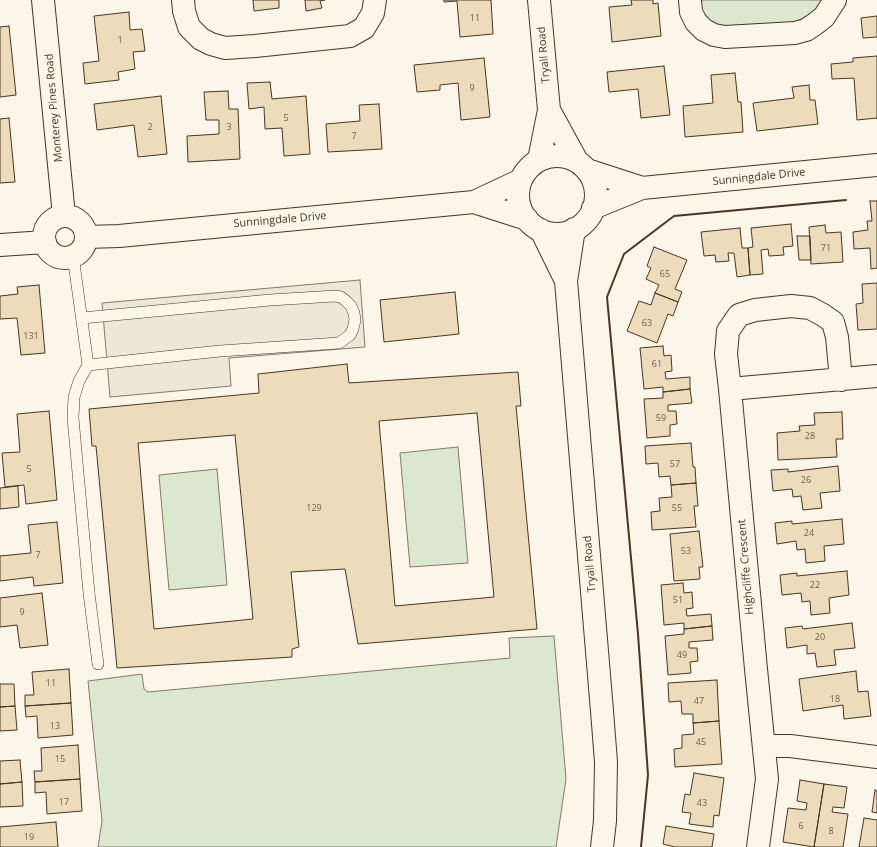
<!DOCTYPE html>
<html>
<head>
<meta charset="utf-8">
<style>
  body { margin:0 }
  canvas { display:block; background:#fbf6e9 }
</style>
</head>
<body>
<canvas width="877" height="847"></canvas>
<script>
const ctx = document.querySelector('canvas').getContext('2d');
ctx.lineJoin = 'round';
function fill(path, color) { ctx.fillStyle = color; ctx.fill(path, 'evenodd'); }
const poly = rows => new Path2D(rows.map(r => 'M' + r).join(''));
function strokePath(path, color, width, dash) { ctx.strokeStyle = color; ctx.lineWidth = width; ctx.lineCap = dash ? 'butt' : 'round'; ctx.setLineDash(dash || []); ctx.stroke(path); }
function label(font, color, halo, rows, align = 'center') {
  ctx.font = font + ' "Open Sans",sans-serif'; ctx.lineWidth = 3; ctx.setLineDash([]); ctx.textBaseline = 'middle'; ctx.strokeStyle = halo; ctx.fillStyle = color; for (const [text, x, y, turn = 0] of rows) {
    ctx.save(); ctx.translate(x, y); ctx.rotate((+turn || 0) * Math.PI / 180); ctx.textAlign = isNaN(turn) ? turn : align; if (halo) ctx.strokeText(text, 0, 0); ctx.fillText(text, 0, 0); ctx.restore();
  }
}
const green = poly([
  [701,0,822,0,817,7,812,13,805,17,797,21,789,23,727,27,718,25,710,21,701,9,701,0],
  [458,447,468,563,410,567,400,453,458,447],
  [217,469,227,585,169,590,159,475,217,469],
  [554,636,566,779,556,847,98,847,102,821,88,681,142,674,144,689,148,692,510,658,509,638,554,636]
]);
const parking = poly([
  [360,280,365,347,229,358,231,386,110,397,102,303,360,280]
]);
const building = poly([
  [253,0,279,0,279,8,254,11,253,0],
  [305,0,325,0,320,1,322,8,306,11,305,0],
  [444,0,491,0,493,34,460,37,457,1,444,2,444,0],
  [631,0,653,0,653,4,658,3,661,36,612,42,609,7,632,5,631,0],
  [129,12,130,30,142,29,145,51,133,52,135,69,118,72,119,80,85,84,83,63,99,61,94,16,129,12],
  [877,16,877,37,863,38,861,18,877,16],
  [9,26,16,95,0,97,0,27,9,26],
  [877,56,877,118,857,120,854,78,832,79,831,64,853,62,853,58,877,56],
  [484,58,490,117,461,120,458,83,440,85,440,90,417,92,414,65,484,58],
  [664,66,670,115,641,118,638,89,609,92,607,72,664,66],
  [735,73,738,102,741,102,743,132,685,137,683,106,713,103,711,75,735,73],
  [270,82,272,99,306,96,310,154,284,156,282,128,265,129,264,107,249,109,247,83,270,82],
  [809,85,810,100,815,100,818,124,757,131,753,103,794,98,792,87,809,85],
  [228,91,229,109,238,109,240,159,188,162,187,136,219,134,219,120,206,120,204,92,228,91],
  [161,96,167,154,138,157,134,125,97,130,94,104,161,96],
  [379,104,382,149,328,152,326,124,360,121,359,105,379,104],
  [9,118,15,182,0,183,0,119,9,118],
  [870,201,877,201,877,268,871,269,870,248,854,249,853,232,868,230,867,221,872,221,870,201],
  [791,224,793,246,783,247,784,255,769,256,768,249,761,250,763,274,750,275,748,248,753,247,751,228,791,224],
  [825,225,826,233,841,232,843,262,811,264,809,227,825,225],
  [740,228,742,248,748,248,750,275,737,277,734,253,728,253,729,261,716,262,715,255,704,256,701,232,740,228],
  [797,236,810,236,811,260,799,260,797,236],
  [654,247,687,260,675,289,682,292,678,302,655,293,659,285,646,279,651,268,647,266,654,247],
  [877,283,877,329,858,330,856,304,863,303,862,284,877,283],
  [39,285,45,353,21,355,17,318,0,319,0,296,18,294,17,287,39,285],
  [455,292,459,334,384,342,380,300,455,292],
  [655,293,678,302,673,316,668,314,657,343,627,331,639,301,651,305,655,293],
  [663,346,664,356,671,355,672,371,665,372,666,379,690,377,690,389,663,392,663,387,644,389,640,348,663,346],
  [347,364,349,383,518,372,521,406,516,406,537,629,358,644,345,569,291,572,299,647,292,649,292,657,117,668,96,446,92,446,89,409,259,393,258,374,347,364],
  [477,413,494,597,395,606,379,421,477,413],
  [235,435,253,619,154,629,138,443,235,435],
  [690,389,692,403,668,405,668,411,676,411,677,424,670,425,670,436,647,438,644,399,663,398,663,392,690,389],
  [49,411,57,500,26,504,24,485,5,487,2,453,20,452,17,414,49,411],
  [842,412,843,439,836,439,837,457,778,460,777,433,800,431,799,426,815,425,814,413,842,412],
  [691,443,693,467,695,467,696,483,671,485,670,476,659,477,658,463,646,464,645,446,691,443],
  [838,466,840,491,820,493,822,508,803,510,801,496,793,497,792,489,773,491,771,470,788,469,788,472,838,466],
  [696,483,698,506,694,506,696,527,652,530,651,512,660,511,659,498,672,497,671,485,696,483],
  [18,486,19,507,0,509,0,488,18,486],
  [842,519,844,544,824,546,825,561,806,563,805,549,797,550,796,541,777,544,775,523,792,521,792,524,842,519],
  [57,522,63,583,34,586,33,577,0,581,0,556,31,553,28,525,57,522],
  [699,531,703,567,699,567,700,579,674,581,670,534,699,531],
  [847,571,849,595,829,598,830,613,811,615,810,601,802,602,801,593,782,595,780,575,797,573,797,576,847,571],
  [683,583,684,593,692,592,693,608,686,609,687,616,711,614,712,626,684,629,684,623,664,625,661,585,683,583],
  [42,593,48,645,20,648,17,625,0,627,0,598,42,593],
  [852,623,855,648,834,650,836,665,817,667,815,653,807,654,807,645,787,648,785,628,802,626,803,629,852,623],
  [712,626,713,640,689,642,689,648,697,648,698,661,690,662,691,673,668,675,665,636,684,634,684,629,712,626],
  [69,669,71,703,25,706,25,695,34,695,32,672,69,669],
  [856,671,858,692,868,691,871,716,844,719,843,705,803,711,799,679,856,671],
  [717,680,719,721,693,723,693,714,682,714,681,701,669,702,668,683,717,680],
  [0,684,14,684,15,706,0,707,0,684],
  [71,703,73,735,38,738,37,716,26,717,25,706,71,703],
  [15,706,17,730,0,731,0,707,15,706],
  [719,721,722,764,675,767,674,749,682,748,682,735,694,734,693,723,719,721],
  [78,745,80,779,35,782,34,771,42,771,41,748,78,745],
  [20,760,22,782,0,784,0,761,20,760],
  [694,773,724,778,719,816,714,815,713,827,689,824,691,813,682,812,685,794,690,795,694,773],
  [80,779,82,811,47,814,46,792,35,793,35,782,80,779],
  [800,780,824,784,814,847,783,842,788,808,806,810,807,803,797,801,800,780],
  [22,782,23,806,0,807,0,784,22,782],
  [824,784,847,787,844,808,833,807,832,812,848,814,843,847,814,847,824,784],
  [875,790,877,791,877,813,872,812,875,790],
  [864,818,877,820,877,847,859,847,864,818],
  [56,822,58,847,0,847,0,827,56,822],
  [666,826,714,834,712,847,675,847,663,844,666,826]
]);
const lane = poly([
  [73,256,88,365,79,381,74,397,73,418,89,593,98,664],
  [82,318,270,300,335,296,341,297,346,301,351,306,354,313,355,320,353,329,350,335,339,343,220,351,88,365]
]);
const street = poly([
  [43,0,64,216],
  [183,0,184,11,189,27,201,39,211,44,225,48,255,46,350,36,364,28,373,13,375,0],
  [690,0,691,12,696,22,704,30,714,35,725,37,795,33,806,30,815,24,824,17,835,0],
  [730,389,877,376],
  [764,746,790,746,877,757],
  [758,847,767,779,756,669,730,389,726,354,728,331,739,315,755,310,791,306,810,308,823,315,833,322,837,337,841,380]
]);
const secondary = poly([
  [539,0,549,110,539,160],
  [549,110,577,161],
  '518 195a39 39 0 1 1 78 0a39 39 0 1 1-78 0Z',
  [587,170,642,188],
  [474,202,527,219],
  [593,208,642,188,877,165],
  '44 237a21 21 0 1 1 42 0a21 21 0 1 1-42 0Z',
  [574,229,566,281,602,711,606,762,605,821,602,847],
  [541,230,566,281],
  [86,237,119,236,474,202,521,180],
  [0,245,45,242]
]);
const wall = poly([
  [641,847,648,775,638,634,607,297,624,254,674,216,846,200]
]);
const numberNames = [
  ["11",475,18],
  ["1",120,40],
  ["9",472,88],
  ["5",286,118],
  ["2",150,127],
  ["3",229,127],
  ["7",354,136],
  ["71",826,248],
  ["65",665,274],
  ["63",647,323],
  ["131",31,336],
  ["61",657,364],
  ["59",661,418],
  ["28",810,436],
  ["57",675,464],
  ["5",29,469],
  ["26",806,480],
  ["129",314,508],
  ["55",677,508],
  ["24",809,533],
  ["53",686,551],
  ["7",38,555],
  ["22",815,585],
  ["51",678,600],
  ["9",22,612],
  ["20",820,637],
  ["49",682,655],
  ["11",51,683],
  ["18",835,699],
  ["47",699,701],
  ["13",55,726],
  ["45",701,742],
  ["15",60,759],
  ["17",64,802],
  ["43",702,803],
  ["6",801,826],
  ["8",831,831],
  ["19",29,837]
];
const streetNames = [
  ["Tryall Road",544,55,-95],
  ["Monterey Pines Road",54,108,-95],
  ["Sunningdale Drive",759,177,-6],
  ["Sunningdale Drive",280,220,-5],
  ["Tryall Road",590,564,-95],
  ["Highcliffe Crescent",746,567,-95]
];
fill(green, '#dce7d0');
strokePath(green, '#887966', 1);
fill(parking, '#ede7d9');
strokePath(parking, '#887966', 1);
fill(building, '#ecdcbc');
strokePath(building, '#4a3520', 1);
strokePath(lane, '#4a3520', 12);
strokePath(street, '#4a3520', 24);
strokePath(secondary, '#4a3520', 24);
strokePath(lane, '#fbf6e9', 11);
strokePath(street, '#fbf6e9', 22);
strokePath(secondary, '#fbf6e9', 22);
strokePath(wall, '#4a3520', 2);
label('9px', '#725f47', null, numberNames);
label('11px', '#4a3520', '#fbf6e9', streetNames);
</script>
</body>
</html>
